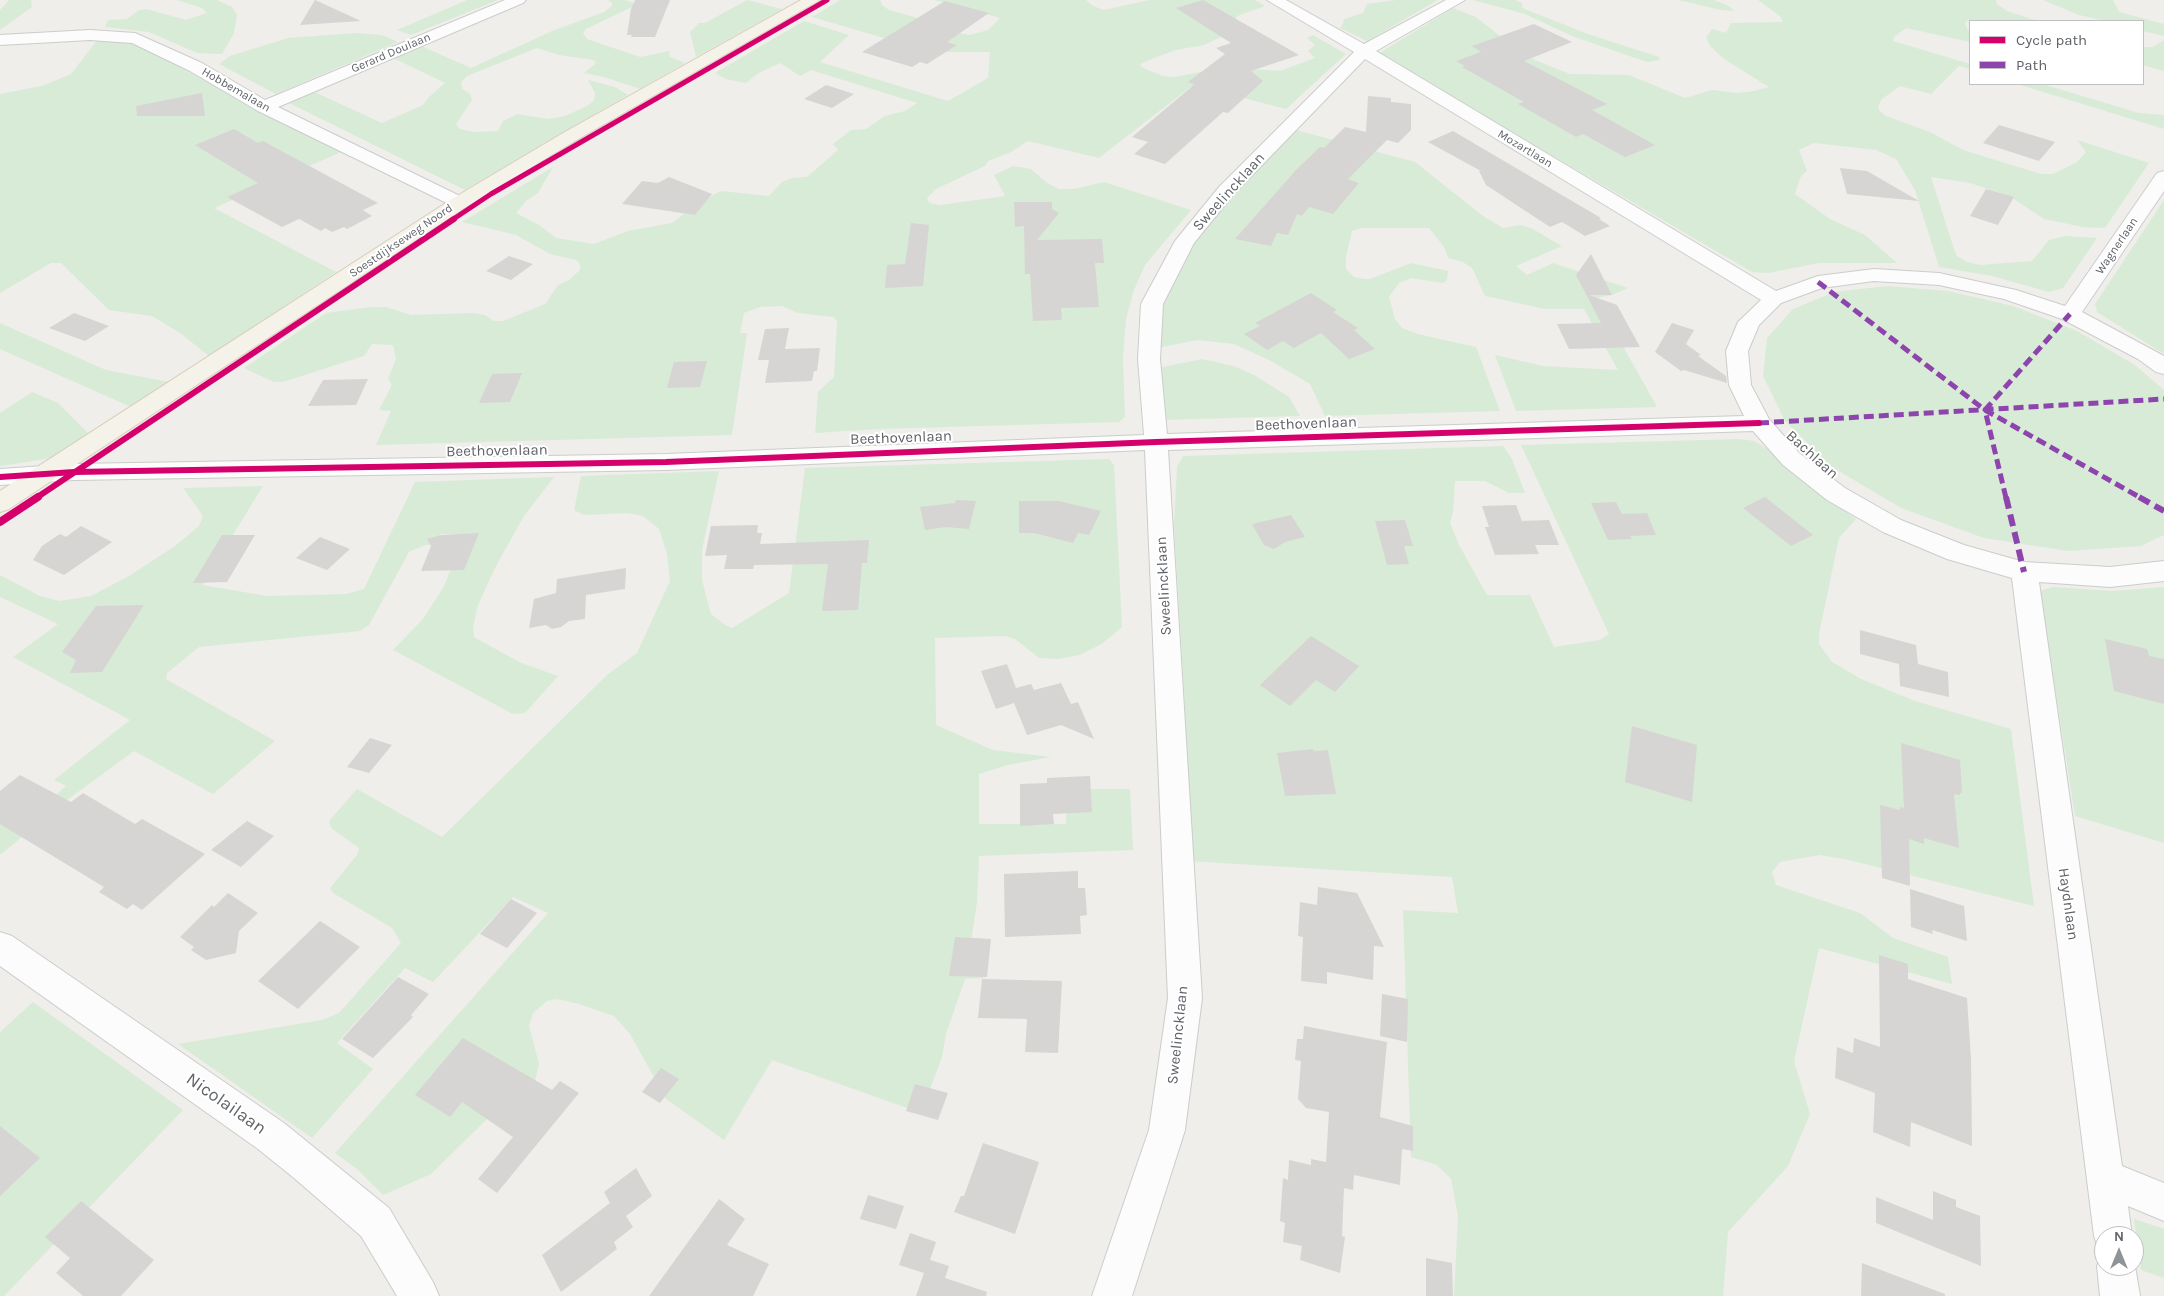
<!DOCTYPE html>
<html>
<head>
<meta charset="utf-8">
<style>
  body { margin:0 }
  #map { position:relative; width:2164px; height:1296px; overflow:hidden; background:#efeeea; font-family:Karla,sans-serif }
  canvas { display:block }
  .legend { position:absolute; left:1969px; top:20px; width:175px; height:65px; box-sizing:border-box; background:#fff; border:1px solid #bfc1c3; margin:0; padding:6px 9px; list-style:none; font-size:15px; color:#5f6368 }
  .legend li { display:flex; align-items:center; gap:10px; height:25px }
  .legend b { width:25px; border:1px solid #bfc1c3 }
  .north { position:absolute; left:2094px; top:1226px; width:50px; height:50px; box-sizing:border-box; background:#fff; border:1px solid #bfc1c3; border-radius:50%; rotate:0deg; font-size:14px; font-weight:700; line-height:20px; text-align:center; color:#5f6368 }
  .north::after { content:''; display:block; margin:auto; width:18px; height:22px; background:#919496; clip-path:polygon(50% 0,100% 100%,50% 72%,0 100%) }
</style>
</head>
<body>
<div id="map">
<canvas width="2164" height="1296"></canvas>
<ul class="legend">
<li><b style="height:6px;background:#d6006c"></b>Cycle path</li>
<li><b style="height:6px;background:#8e44ad"></b>Path</li>
</ul>
<div class="north">N</div>
</div>
<script>
const ctx = document.querySelector('canvas').getContext('2d');
ctx.lineJoin = 'round';
function fill(path, color) { ctx.fillStyle = color; ctx.fill(path, 'evenodd'); }
const poly = rows => new Path2D(rows.map(r => 'M' + r).join(''));
function strokePath(path, color, width, dash) { ctx.strokeStyle = color; ctx.lineWidth = width; ctx.lineCap = dash ? 'butt' : 'round'; ctx.setLineDash(dash || []); ctx.stroke(path); }
function label(font, color, halo, rows, align = 'center') {
  ctx.font = font + ' Karla,sans-serif'; ctx.lineWidth = 4; ctx.setLineDash([]); ctx.textBaseline = 'middle'; ctx.strokeStyle = halo; ctx.fillStyle = color; for (const [text, x, y, turn = 0] of rows) {
    ctx.save(); ctx.translate(x, y); ctx.rotate((+turn || 0) * Math.PI / 180); ctx.textAlign = isNaN(turn) ? turn : align; if (halo) ctx.strokeText(text, 0, 0); ctx.fillText(text, 0, 0); ctx.restore();
  }
}
const green = poly([
  [9,0,31,0,32,7,0,30,0,10],
  [177,0,217,0,232,7,237,15,234,33,222,54,197,53,149,32,105,27,108,20,127,19,139,10,146,9,186,20,207,13,202,8],
  [467,0,498,0,411,35,397,30],
  [608,0,624,0,638,4,586,29,583,33,587,39,640,57,669,51,670,57,685,63,640,89,604,77,584,73,595,64,596,62,593,60,559,55,537,48,467,76,461,82,462,89,470,94,472,100,456,124,460,129,474,132,498,131,503,121,518,114,548,119,565,116,587,106,594,100,595,93,588,80,615,87,628,95,465,190,287,102,312,91,382,123,423,105,428,98,445,83,391,57,419,45,471,68,552,31,604,12,612,6,612,3],
  [747,0,782,9,696,57,690,32,699,23,705,23],
  [840,0,880,0,882,5,889,10,943,25,953,32,970,35,988,30,1000,18,934,0,1086,0,1093,6,1104,10,1149,0,1255,0,1265,6,1237,16,1229,33,1204,45,1176,50,1154,58,1140,64,1141,67,1163,76,1175,77,1200,72,1251,69,1280,71,1315,58,1308,51,1315,45,1307,38,1313,35,1346,54,1286,109,1193,85,1099,158,1028,141,1011,152,988,161,985,166,936,189,927,198,929,203,940,205,1005,196,994,175,1013,166,1031,169,1047,183,1059,189,1074,189,1104,182,1191,210,1145,265,1134,290,1126,319,1123,358,1125,417,1119,422,878,429,815,433,818,392,834,377,837,321,834,317,798,313,782,306,760,307,744,313,740,333,747,333,732,435,376,445,391,411,379,410,392,385,388,379,396,359,393,345,372,344,364,356,283,382,274,382,244,368,326,313,371,307,386,307,411,315,473,313,485,315,494,321,503,321,545,304,558,285,569,280,580,270,580,264,576,260,550,254,516,235,462,222,553,167,538,193,526,201,516,213,539,225,556,238,594,244,628,231,672,223,700,202,721,191,769,196,782,182,792,178,807,177,838,150,833,144,851,130,866,129,885,116,905,111,917,103,811,70,800,76,780,63,757,74,746,83,726,79,715,73,804,21,849,35,820,62,948,101,988,78,990,52,947,52,898,38,894,41,812,17],
  [1396,0,1438,0,1367,41,1340,28,1343,24,1344,19,1363,13,1367,4],
  [1473,0,1515,0,1522,3,1522,8,1588,34,1659,57,1660,60,1648,62,1638,59,1572,36,1525,14],
  [1678,0,1714,0,1729,6,1734,11,1721,10],
  [1758,0,1996,0,1997,4,2007,11,2038,21,1966,21,1965,25,1970,33,1970,42,1906,28,1894,37,1893,41,1970,64,1970,69,1959,66,1931,94,1900,86,1882,99,1878,106,1879,110,1886,116,1930,132,1963,150,2041,174,2053,174,2077,162,2086,152,2077,140,2149,163,2105,228,2083,227,2044,219,2009,196,1970,183,1931,177,1954,249,1957,256,1967,262,1980,265,2032,261,2049,240,2066,236,2097,238,2063,288,2049,292,1992,276,1939,267,1915,190,1896,159,1876,150,1814,143,1799,150,1807,171,1801,176,1795,194,1830,219,1865,235,1897,263,1819,263,1768,273,1752,272,1378,54,1453,8,1476,17,1515,48,1537,61,1570,74,1629,75,1685,98,1712,90,1737,93,1754,91,1769,87,1724,59,1710,46,1706,38,1712,29,1726,33,1731,23,1783,22,1780,16],
  [2043,0,2113,0,2119,12,2164,24,2164,36,2143,31,2143,21,2105,21,2079,15],
  [356,33,382,35,398,42,276,94,219,64,230,56,288,38],
  [99,38,132,42,341,152,214,208,336,272,209,356,180,333,152,316,109,310,61,263,51,263,0,293,0,94,42,86,71,74],
  [2164,40,2164,71,2143,65,2143,47,2153,47],
  [2017,84,2042,84,2139,113,2164,115,2164,129],
  [1296,130,1415,162,1483,216,1503,228,1521,225,1531,228,1562,246,1516,266,1527,275,1553,263,1628,288,1612,295,1596,298,1657,407,1516,411,1495,355,1543,366,1618,370,1584,309,1545,309,1485,296,1472,268,1463,262,1448,258,1444,247,1429,228,1361,228,1352,231,1346,257,1346,269,1354,277,1364,279,1370,279,1411,263,1448,271,1447,280,1443,283,1411,278,1399,283,1389,297,1395,319,1402,328,1418,334,1476,347,1500,411,1325,416,1310,384,1269,360,1234,344,1198,340,1157,348,1158,310,1188,253,1210,218],
  [2164,200,2164,354,2097,312,2095,304],
  [1887,286,1948,291,2013,306,2077,331,2135,365,2164,390,2164,535,2141,546,2068,551,1984,538,1901,508,1832,467,1785,421,1763,376,1767,338,1793,309,1834,292],
  [0,323,106,370,169,382,131,407,0,349],
  [1202,359,1234,366,1256,376,1289,397,1300,416,1162,420,1158,368],
  [32,392,58,403,89,434,52,458,0,466,0,413],
  [1740,439,1754,441,1766,448,1813,489,1856,519,1839,538,1819,634,1819,644,1832,662,1861,679,1915,701,2011,729,2034,906,1849,860,1820,855,1780,862,1772,872,1776,885,1860,913,1893,938,1948,957,1952,984,1819,948,1794,1061,1810,1114,1788,1166,1728,1232,1723,1296,1454,1296,1458,1216,1451,1179,1437,1165,1411,1157,1403,910,1458,913,1452,877,1189,861,1185,708,1174,525,1177,467,1183,456,1503,446,1512,459,1525,493,1509,493,1485,481,1455,481,1453,512,1450,523,1459,545,1487,595,1530,595,1554,647,1600,640,1609,634,1521,445],
  [1109,459,1114,465,1122,627,1103,643,1080,655,1058,659,1039,658,1015,639,1005,636,935,638,936,725,993,750,1051,757,1008,765,979,774,979,824,1066,824,1067,789,1130,789,1133,850,979,856,977,902,970,948,985,955,983,978,965,979,946,1034,942,1057,921,1113,772,1060,724,1140,666,1099,630,1034,614,1016,579,1004,557,999,547,1001,533,1013,529,1026,539,1064,530,1101,520,1110,487,1119,431,1174,383,1195,357,1169,335,1153,548,913,513,897,433,982,405,968,337,1043,373,1069,312,1138,178,1044,322,1020,339,1013,401,943,392,928,333,893,330,888,357,855,359,848,331,828,329,821,357,789,442,837,607,675,637,653,670,581,667,554,659,529,643,516,628,513,584,515,574,510,581,476,719,471,702,550,702,580,711,614,725,625,732,628,789,593,805,468],
  [554,477,524,516,496,566,478,605,473,627,474,637,519,662,558,676,525,713,513,714,393,650,423,619,443,588,466,534,441,534,435,544,425,545,409,552,369,625,360,631,199,647,167,673,166,679,275,741,213,794,134,751,63,803,0,855,0,823,19,828,66,786,54,780,130,720,13,657,58,624,0,597,0,575,40,596,59,601,91,596,129,576,175,546,199,526,203,516,183,488,263,486,202,585,267,596,346,594,364,589,415,482],
  [2053,587,2112,591,2164,587,2164,843,2075,816,2040,591],
  [33,1002,183,1110,4,1296,0,1296,0,1032],
  [2134,1219,2164,1229,2164,1278,2141,1270]
]);
const building = poly([
  [315,0,361,21,300,25],
  [635,0,670,0,655,37,631,37,632,35,627,35,631,9],
  [1203,0,1299,55,1251,71,1263,81,1228,113,1223,112,1165,164,1134,154,1148,142,1132,137,1189,89,1194,84,1188,82,1225,54,1216,48,1231,43,1176,8],
  [945,1,989,13,947,42,957,45,927,64,920,62,912,67,862,52],
  [1534,24,1572,42,1524,61,1607,104,1592,110,1655,145,1625,157,1583,134,1576,137,1518,104,1524,102,1462,67,1465,66,1456,61,1481,52,1472,46],
  [826,85,854,94,832,108,804,99],
  [202,93,205,116,137,116,136,106],
  [1368,96,1391,98,1391,102,1411,104,1411,130,1398,143,1387,140,1348,179,1359,183,1333,214,1309,207,1302,216,1297,214,1288,235,1277,233,1271,246,1235,239,1297,169,1320,147,1324,148,1345,127,1366,132],
  [1999,125,2055,142,2039,161,1983,143],
  [234,129,258,143,263,141,378,203,363,210,372,216,347,229,344,227,332,232,325,228,321,231,299,219,282,227,227,197,258,183,195,145],
  [1453,131,1601,218,1599,219,1610,226,1585,236,1562,222,1550,227,1486,185,1479,171,1481,171,1428,142],
  [1840,168,1867,171,1919,201,1847,194],
  [669,177,712,194,695,215,622,204,642,181,658,183],
  [1986,189,2014,197,1998,225,1970,216],
  [1014,202,1052,202,1052,209,1059,213,1037,240,1102,239,1104,263,1095,263,1099,307,1061,308,1062,320,1033,321,1030,274,1025,274,1024,226,1015,227],
  [911,223,929,225,923,286,885,288,887,265,905,264],
  [1591,254,1612,295,1589,295,1617,305,1640,347,1569,349,1557,324,1601,323,1576,275],
  [509,256,533,264,511,280,486,271],
  [1311,293,1337,310,1333,312,1358,328,1354,330,1375,349,1349,359,1321,333,1294,348,1283,341,1267,350,1244,334,1260,326,1255,323],
  [74,313,109,326,85,341,49,328],
  [1672,323,1694,330,1686,344,1701,355,1698,356,1726,376,1727,383,1684,370,1681,371,1655,352],
  [789,328,785,349,820,348,817,371,814,371,812,381,765,383,769,360,758,360,765,329],
  [707,361,700,387,667,388,674,362],
  [522,373,510,402,479,403,492,374],
  [368,379,356,405,308,406,323,380],
  [1765,497,1813,535,1791,546,1743,508],
  [956,500,976,501,969,529,946,527,925,530,920,507,955,503],
  [1019,501,1059,501,1101,511,1089,535,1078,533,1073,543,1034,533,1019,533],
  [1616,502,1622,514,1647,513,1656,535,1630,536,1632,539,1608,540,1591,503],
  [1516,505,1522,521,1549,520,1559,545,1535,545,1539,554,1495,555,1485,527,1489,527,1482,506],
  [1291,515,1305,537,1285,542,1274,549,1264,545,1252,524],
  [1405,520,1413,546,1404,546,1409,564,1387,565,1375,521],
  [758,525,757,533,762,533,760,544,869,540,867,563,862,563,858,610,822,611,828,564,754,565,753,569,724,569,727,555,705,556,711,526],
  [81,526,112,542,64,575,33,560,42,546,60,534,66,537],
  [479,533,464,570,421,571,431,546,427,539,441,535],
  [222,535,255,535,227,582,193,583],
  [320,537,350,549,327,570,296,558],
  [626,568,625,589,586,595,585,619,569,621,561,627,552,629,546,625,529,628,534,599,556,593,557,579],
  [144,605,102,672,70,673,76,660,62,652,96,606],
  [1860,630,1916,645,1918,664,1948,672,1949,697,1900,686,1899,664,1860,654],
  [1311,636,1359,666,1335,692,1316,680,1290,706,1260,685],
  [2105,639,2147,649,2149,656,2164,659,2164,704,2114,691],
  [1007,664,1016,688,1031,684,1034,690,1061,683,1071,704,1078,702,1094,739,1061,725,1027,735,1014,703,996,709,981,671],
  [1632,726,1697,745,1692,802,1625,782],
  [370,738,392,745,369,773,347,767],
  [1901,743,1960,760,1962,793,1960,793,1960,795,1954,794,1959,848,1924,838,1924,844,1909,839,1910,886,1882,878,1880,805,1900,810,1900,807,1904,808],
  [1313,749,1314,751,1328,750,1336,794,1285,796,1277,753],
  [20,775,71,802,83,793,135,824,142,819,205,854,142,910,133,904,127,909,99,892,104,887,0,824,0,791],
  [1090,776,1092,812,1053,814,1054,824,1020,826,1020,784,1047,783,1047,778],
  [247,821,274,836,241,867,211,850],
  [1078,871,1078,888,1085,888,1087,915,1080,916,1081,934,1005,937,1004,874],
  [1318,887,1357,893,1384,947,1374,946,1373,980,1327,972,1327,984,1301,981,1303,937,1298,936,1300,902,1317,905],
  [1910,889,1964,906,1967,941,1932,930,1933,934,1911,927],
  [228,893,258,913,239,931,236,953,206,960,191,950,194,947,180,937,212,905,214,907],
  [511,899,537,913,507,948,480,934],
  [320,921,360,947,298,1009,258,981],
  [955,937,991,939,987,977,949,976],
  [1879,955,1908,964,1908,979,1967,998,1971,1059,1972,1146,1911,1122,1910,1147,1873,1132,1875,1093,1835,1078,1837,1047,1853,1053,1854,1038,1880,1047],
  [398,977,429,994,411,1015,413,1017,373,1058,342,1039],
  [982,979,1062,981,1058,1053,1025,1052,1027,1019,978,1018],
  [1382,994,1408,999,1407,1042,1380,1036],
  [1304,1026,1387,1042,1380,1117,1413,1126,1413,1151,1402,1149,1400,1185,1354,1175,1353,1190,1344,1188,1342,1236,1345,1237,1340,1273,1300,1260,1302,1246,1283,1242,1285,1223,1280,1221,1283,1178,1288,1180,1289,1160,1311,1165,1311,1159,1326,1162,1329,1112,1306,1108,1298,1099,1301,1061,1295,1060,1297,1039,1303,1039],
  [463,1038,552,1090,560,1081,579,1093,497,1193,478,1179,513,1137,462,1102,450,1117,415,1095],
  [661,1068,679,1079,660,1103,642,1092],
  [915,1084,948,1093,938,1120,906,1111],
  [0,1126,40,1158,0,1196],
  [983,1143,1039,1162,1015,1234,954,1212,961,1196,964,1196],
  [636,1168,652,1196,626,1216,633,1227,614,1242,617,1249,561,1292,542,1255,610,1203,604,1192],
  [1933,1191,1956,1200,1956,1207,1980,1216,1981,1266,1876,1223,1876,1197,1933,1220],
  [868,1195,904,1206,896,1229,860,1219],
  [719,1199,745,1219,727,1245,769,1264,753,1296,649,1296],
  [81,1201,154,1260,121,1296,83,1296,56,1273,70,1258,45,1237],
  [910,1233,936,1242,930,1260,949,1266,945,1278,987,1292,986,1296,916,1296,924,1273,899,1265],
  [1426,1258,1452,1263,1453,1296,1426,1296],
  [1862,1263,1945,1294,1945,1296,1861,1296]
]);
const minor = poly([
  [505,0,526,0,523,3,278,107,466,199,469,203,466,207,459,209,258,111,190,71,132,43,90,40,0,45,0,35,90,30,135,33,202,63,265,100,505,0],
  [1267,0,1286,0,1364,44,1446,0,1465,0,1376,51,1776,291,1818,276,1874,269,1939,273,2016,290,2065,306,2157,173,2164,171,2164,191,2082,312,2164,356,2164,374,2156,372,2138,359,2062,319,2004,299,1939,285,1874,281,1822,288,1781,303,1759,325,1748,351,1751,385,1769,419,1799,453,1845,488,1901,520,1964,545,2024,562,2110,567,2164,561,2164,581,2110,587,2039,582,2122,1166,2164,1183,2164,1221,2128,1206,2132,1236,2104,1236,2104,1252,2099,1250,2094,1236,2012,578,1947,559,1883,532,1827,500,1783,465,1753,431,1168,450,1202,998,1185,1130,1132,1296,1092,1296,1149,1130,1168,998,1145,450,666,470,74,480,0,485,0,469,74,464,666,454,1144,435,1138,359,1141,304,1175,241,1219,187,1354,52,1267,0],
  [1365,59,1761,300,1738,322,1726,351,1729,385,1744,416,1167,434,1160,359,1163,304,1194,243,1233,195,1365,59],
  [0,932,12,936,284,1123,389,1208,433,1282,439,1296,397,1296,361,1236,294,1178,258,1149,0,966,0,932],
  [2103,1252,2104,1266,2134,1266,2134,1260,2140,1296,2100,1296,2097,1266,2103,1252]
]);
const major = poly([
  [801,0,820,0,575,141,466,207,9,509,0,512,0,491,452,199,563,133,801,0]
]);
const quietFar1 = poly([
  [1818,282,1985,410,2141,498],
  [1759,423,2164,399],
  [2006,498,1985,410,2070,314]
]);
const quiet = poly([
  [2006,497,2024,572],
  [2139,497,2164,511]
]);
const cyclewayFar2 = poly([
  [452,220,491,194,827,0]
]);
const cyclewayFar1 = poly([
  [0,477,74,472,666,462,1156,442,1759,423],
  [36,498,454,219]
]);
const cycleway = poly([
  [0,522,38,497]
]);
const farStreetnames = [
  ["Gerard Doulaan",391,53,-23],
  ["Hobbemalaan",236,90,30],
  ["Mozartlaan",1525,149,31],
  ["Soestdijkseweg Noord",401,241,-34],
  ["Wagnerlaan",2117,246,-56]
];
const streetNames = [
  ["Sweelincklaan",1229,192,-48],
  ["Beethovenlaan",1306,424,-2],
  ["Beethovenlaan",901,438,-2],
  ["Beethovenlaan",497,451,-1],
  ["Bachlaan",1812,455,42],
  ["Sweelincklaan",1164,586,-93],
  ["Haydnlaan",2068,904,82],
  ["Sweelincklaan",1178,1035,-84]
];
const nearStreetnames = [
  ["Nicolailaan",226,1104,35]
];
fill(green, '#d8ebd6');
fill(building, '#d6d5d3');
strokePath(minor, '#cbcccc', 2);
strokePath(major, '#d7ceb8', 2);
fill(minor, '#fdfcfc');
fill(major, '#f4f2e9');
strokePath(quietFar1, '#8e44ad', 5, [10, 5]);
strokePath(quiet, '#8e44ad', 6, [12, 6]);
strokePath(cyclewayFar2, '#d6006c', 5);
strokePath(cyclewayFar1, '#d6006c', 6);
strokePath(cycleway, '#d6006c', 8);
label('12px', '#5f6368', '#fff', farStreetnames);
label('15px', '#5f6368', '#fff', streetNames);
label('18px', '#5f6368', '#fff', nearStreetnames);
</script>
</body>
</html>
